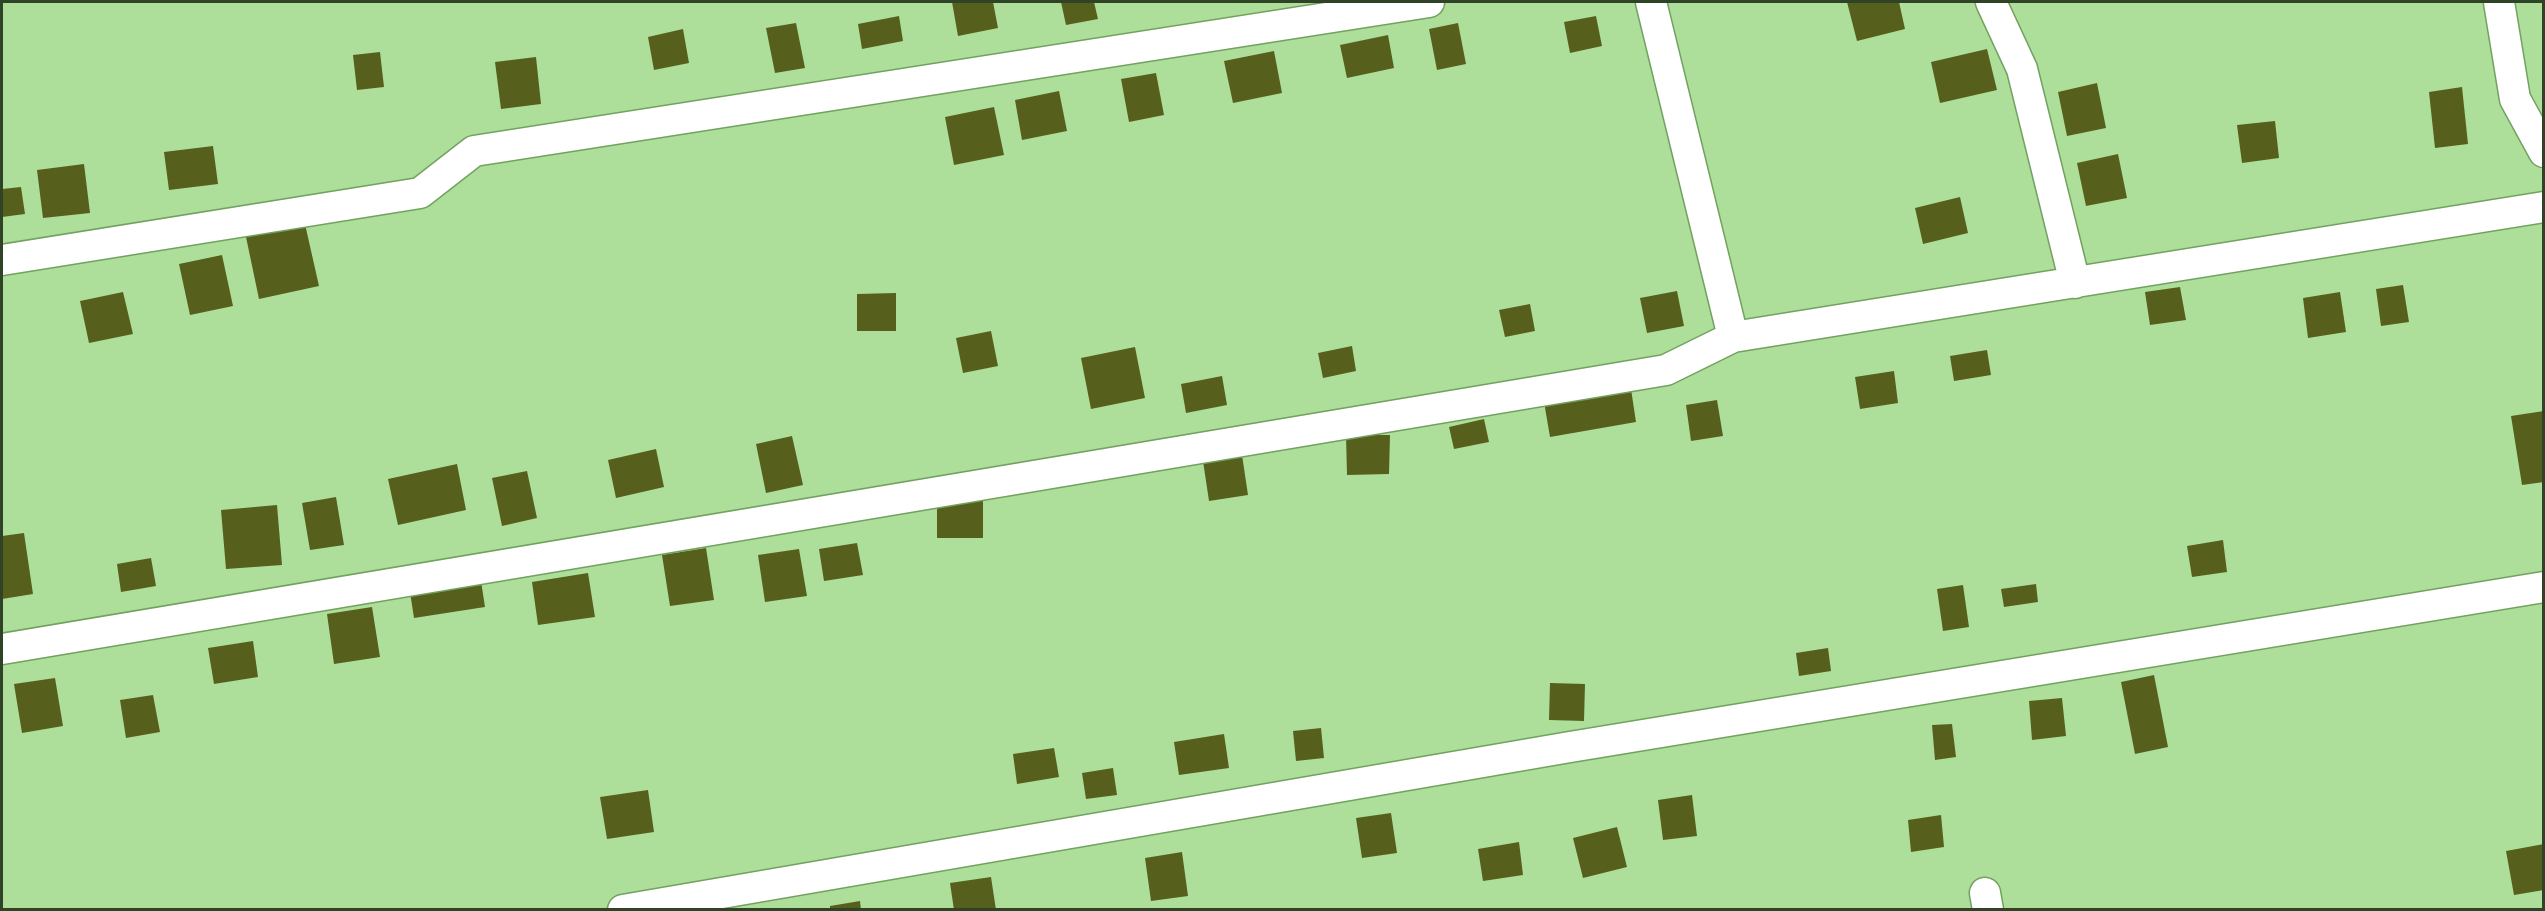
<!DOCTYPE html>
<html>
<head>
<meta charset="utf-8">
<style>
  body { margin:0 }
  #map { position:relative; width:2545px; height:911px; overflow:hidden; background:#addf9a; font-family:Barlow,sans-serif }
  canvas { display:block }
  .frame { position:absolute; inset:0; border:3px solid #2f4327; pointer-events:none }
</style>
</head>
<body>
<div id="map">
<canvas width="2545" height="911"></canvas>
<div class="frame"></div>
</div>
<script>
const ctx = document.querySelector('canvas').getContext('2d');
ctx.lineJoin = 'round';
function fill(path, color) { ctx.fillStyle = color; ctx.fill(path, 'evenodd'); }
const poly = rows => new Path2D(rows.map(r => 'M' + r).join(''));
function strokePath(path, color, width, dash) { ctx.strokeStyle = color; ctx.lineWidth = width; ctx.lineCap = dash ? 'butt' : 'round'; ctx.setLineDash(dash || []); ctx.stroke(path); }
const building = poly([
  [952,2,993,2,998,28,958,36],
  [1061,2,1094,2,1098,19,1066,25],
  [1847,2,1899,2,1905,29,1857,41],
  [899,16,903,41,862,49,858,24],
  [1596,16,1602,46,1570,53,1564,22],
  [796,23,805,68,775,73,766,28],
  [1458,23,1466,64,1437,70,1429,29],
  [683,29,689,63,654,70,648,37],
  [1388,35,1394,68,1347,78,1340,45],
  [1987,49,1997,90,1940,103,1931,62],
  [1274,51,1282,93,1233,103,1224,61],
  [380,52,384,87,357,90,353,55],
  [536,57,541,104,501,109,495,62],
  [1156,73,1164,115,1129,122,1121,79],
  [2097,83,2106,128,2067,136,2058,92],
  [2462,87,2468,144,2435,148,2429,92],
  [1059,91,1067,131,1022,140,1015,100],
  [994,107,1004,155,954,165,945,117],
  [2275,121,2279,158,2242,163,2237,125],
  [213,146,218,184,169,190,164,152],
  [2118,154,2127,198,2086,206,2077,163],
  [84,164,90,213,43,218,37,170],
  [21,187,25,214,2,217,2,189],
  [1960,197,1968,233,1923,244,1915,208],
  [305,224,319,286,259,299,246,237],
  [222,255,233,306,190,315,179,264],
  [2403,285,2409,322,2381,326,2376,289],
  [2180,287,2186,320,2150,325,2145,292],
  [1677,291,1684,326,1647,333,1640,298],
  [123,292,133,334,89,343,80,301],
  [2340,292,2346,332,2308,338,2303,298],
  [896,293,896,331,857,331,857,294],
  [1530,304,1535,331,1505,337,1499,310],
  [991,331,998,366,963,373,956,338],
  [1352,346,1356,371,1323,378,1318,353],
  [1135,347,1145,398,1091,409,1081,358],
  [1987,350,1991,375,1954,381,1950,356],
  [1894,371,1898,403,1860,409,1855,377],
  [1222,376,1227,405,1186,413,1181,384],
  [1631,389,1636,422,1550,437,1544,402],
  [1717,400,1723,436,1691,441,1686,405],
  [2544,411,2544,482,2522,485,2511,416],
  [1484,419,1489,442,1454,449,1449,427],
  [1346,435,1390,435,1389,474,1347,475],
  [792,436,803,485,766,493,756,444],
  [656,449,664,487,616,498,608,460],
  [1242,455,1248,495,1209,501,1203,461],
  [457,464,466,510,398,525,388,479],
  [527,471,537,518,502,526,492,478],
  [336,497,344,545,310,550,302,503],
  [937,499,983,499,983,538,937,538],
  [277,505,282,565,226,569,221,510],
  [24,533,33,594,2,599,2,536],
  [2223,540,2227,572,2192,577,2187,546],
  [857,543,863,575,824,581,819,549],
  [706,548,714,600,670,606,662,555],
  [799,549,807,596,765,602,758,555],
  [151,558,156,586,121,592,117,564],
  [588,573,595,617,538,625,532,582],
  [481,581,485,607,414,618,410,592],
  [2036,584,2038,602,2004,607,2001,589],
  [1963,585,1969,627,1943,631,1937,589],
  [372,607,380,657,334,664,327,614],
  [253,641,258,677,214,684,208,648],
  [1828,648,1831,671,1799,676,1796,653],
  [2154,675,2168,747,2135,754,2121,682],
  [55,678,63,726,22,733,14,684],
  [1550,683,1585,684,1584,721,1549,720],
  [153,695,160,732,126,738,120,700],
  [2062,698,2066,736,2032,740,2029,701],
  [1952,724,1956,757,1935,760,1932,725],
  [1321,728,1324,758,1296,761,1293,731],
  [1224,734,1229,768,1179,775,1174,742],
  [1054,748,1059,777,1017,784,1013,754],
  [1113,768,1117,795,1086,799,1082,773],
  [648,790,654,832,607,839,600,797],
  [1692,795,1697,836,1663,840,1658,800],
  [1391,813,1397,853,1362,858,1356,818],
  [1941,815,1944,847,1911,852,1908,820],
  [1617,827,1627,867,1583,878,1573,838],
  [1519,842,1523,875,1483,881,1478,849],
  [2544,844,2544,890,2514,895,2506,851],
  [1182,852,1188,896,1151,901,1145,858],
  [991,877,996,910,954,910,950,883],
  [860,901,861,910,830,910,830,906]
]);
const minor = poly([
  [1651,2,1733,337],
  [1991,2,2022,69,2075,283],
  [2499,2,2515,99,2544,152],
  [2,260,420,193,474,151,1429,2],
  [2,649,1666,370,1733,337,2544,207],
  [1985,893,1988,910],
  [623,910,1570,747,2544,587]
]);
fill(building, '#56601c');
strokePath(minor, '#73a260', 33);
strokePath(minor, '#fff', 30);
</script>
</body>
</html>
